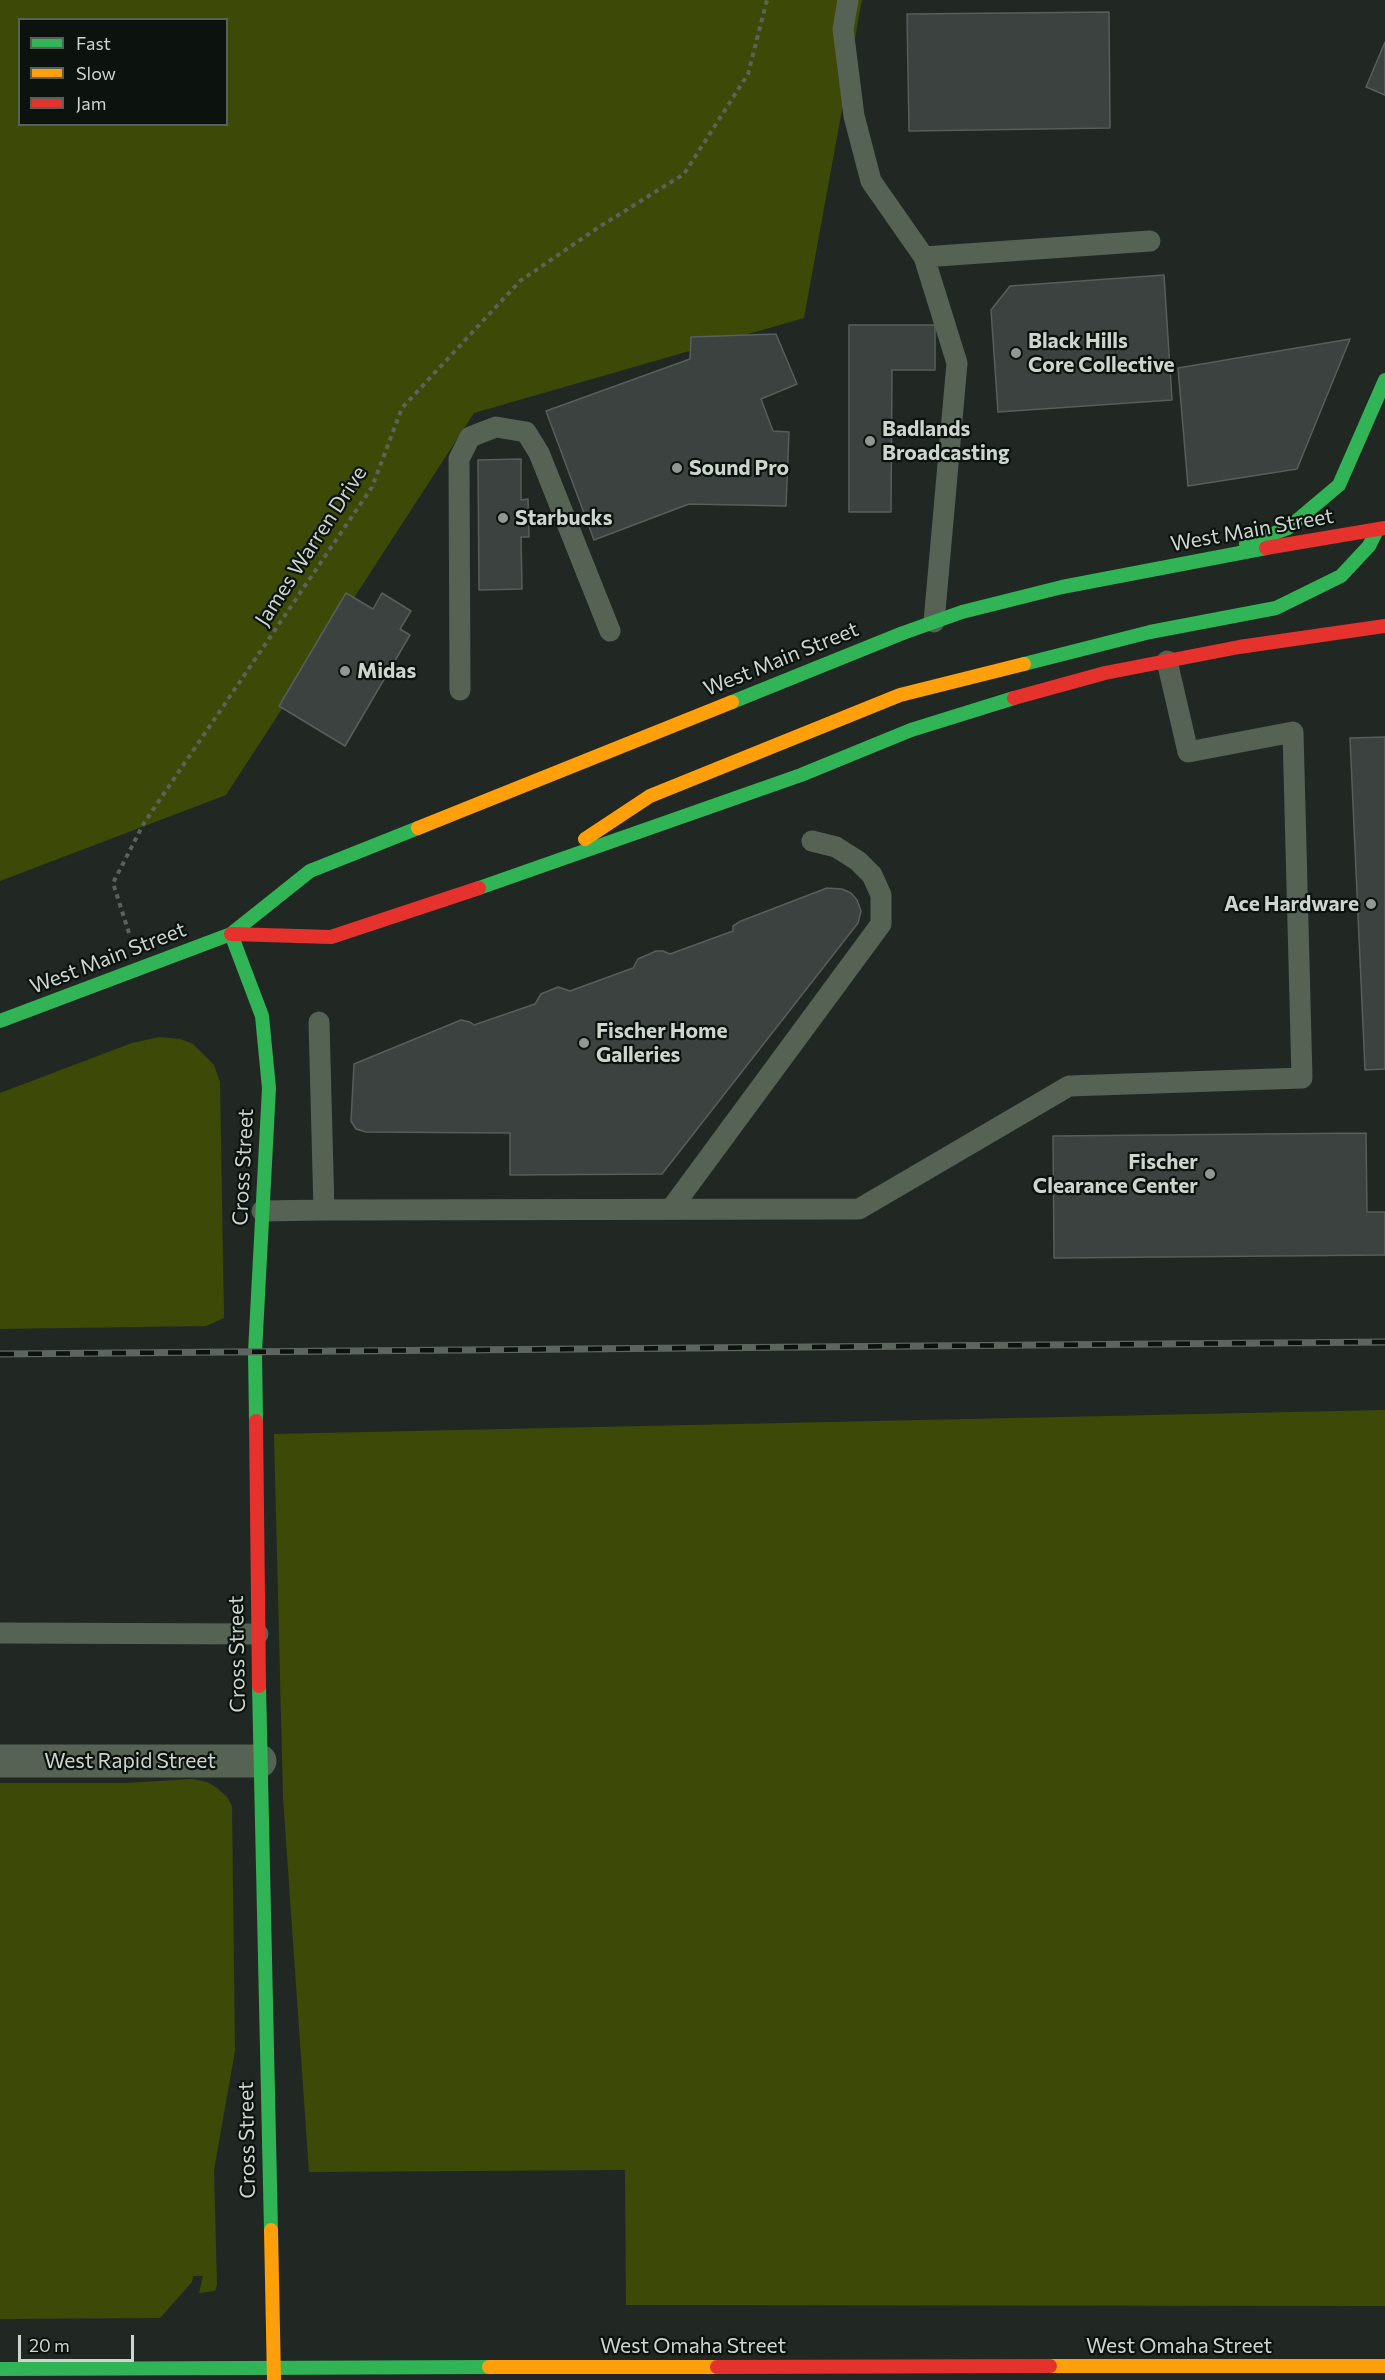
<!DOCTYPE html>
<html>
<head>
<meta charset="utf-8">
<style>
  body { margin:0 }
  #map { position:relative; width:1385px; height:2380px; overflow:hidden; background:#212824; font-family:Commissioner,sans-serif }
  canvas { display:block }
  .legend { position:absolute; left:18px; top:18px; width:210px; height:108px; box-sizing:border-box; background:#0c120e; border:2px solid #59605b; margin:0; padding:8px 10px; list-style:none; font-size:18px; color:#cdd5cf }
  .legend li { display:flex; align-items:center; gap:12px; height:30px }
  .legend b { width:30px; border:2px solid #59605b }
  .scale { position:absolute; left:18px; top:2335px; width:116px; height:27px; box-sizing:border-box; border:3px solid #cdd5cf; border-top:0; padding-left:8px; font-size:18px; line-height:21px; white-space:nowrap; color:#cdd5cf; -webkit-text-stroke:4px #0c120e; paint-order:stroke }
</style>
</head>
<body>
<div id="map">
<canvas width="1385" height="2380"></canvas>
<ul class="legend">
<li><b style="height:8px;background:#30b455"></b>Fast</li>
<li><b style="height:8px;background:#ff9f0a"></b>Slow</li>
<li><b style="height:8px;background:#e5322d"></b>Jam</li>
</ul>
<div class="scale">20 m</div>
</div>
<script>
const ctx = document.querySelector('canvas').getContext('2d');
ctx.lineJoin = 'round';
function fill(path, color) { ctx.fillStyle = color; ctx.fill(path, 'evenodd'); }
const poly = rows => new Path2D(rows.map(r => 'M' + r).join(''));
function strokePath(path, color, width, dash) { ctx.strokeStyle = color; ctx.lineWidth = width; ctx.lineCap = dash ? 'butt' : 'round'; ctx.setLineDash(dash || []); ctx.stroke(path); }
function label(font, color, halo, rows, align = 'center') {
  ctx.font = font + ' Commissioner,sans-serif'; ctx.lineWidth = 4.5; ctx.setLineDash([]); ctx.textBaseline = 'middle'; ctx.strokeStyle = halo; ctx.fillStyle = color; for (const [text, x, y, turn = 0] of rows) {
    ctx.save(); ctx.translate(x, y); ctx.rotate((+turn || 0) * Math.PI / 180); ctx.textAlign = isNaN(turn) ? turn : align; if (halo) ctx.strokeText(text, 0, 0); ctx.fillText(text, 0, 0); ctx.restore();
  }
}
const green = poly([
  [0,0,862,0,804,318,474,413,226,795,0,881],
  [20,20,226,20,226,124,20,124],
  [160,1037,180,1039,193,1044,214,1065,220,1082,224,1318,206,1326,0,1329,0,1093,132,1043],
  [1385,1410,1385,2306,626,2305,625,2170,309,2172,283,1797,274,1434],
  [192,1779,207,1782,217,1788,227,1797,232,1806,235,2051,214,2170,217,2285,215,2291,199,2293,203,2276,193,2276,192,2282,160,2318,0,2319,0,1783,126,1783]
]);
const building = poly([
  [1109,12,1110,128,909,131,907,14,1109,12],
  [1385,42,1385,95,1366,87,1385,42],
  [1164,275,1172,400,998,412,991,310,1010,286,1164,275],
  [849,325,935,325,935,370,892,370,891,512,849,512,849,325],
  [776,334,797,384,761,399,773,431,789,432,786,506,689,504,594,540,546,411,690,359,691,337,776,334],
  [1350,339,1297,469,1188,486,1178,368,1350,339],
  [521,459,521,500,528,499,529,537,521,537,522,589,479,590,478,460,521,459],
  [346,593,373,609,382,593,411,611,400,629,410,635,345,746,279,706,346,593],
  [1385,737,1385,1069,1365,1070,1350,738,1385,737],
  [827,888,842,889,851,893,857,900,861,911,858,923,662,1174,510,1175,510,1133,366,1132,356,1129,351,1121,354,1064,461,1020,470,1022,474,1025,535,1004,541,994,558,987,570,991,633,968,638,959,656,951,663,951,670,954,733,931,733,926,741,921,827,888],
  [1366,1133,1367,1212,1385,1212,1385,1255,1054,1258,1053,1136,1366,1133]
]);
const path = poly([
  [129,933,113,883,144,823,372,487,402,408,520,281,599,227,684,174,748,74,767,0]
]);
const lane = poly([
  [848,0,843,29,854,116,871,181,924,257,957,363,934,622],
  [924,257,1150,241],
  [460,690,459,459,470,437,496,427,526,432,539,453,610,631],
  [671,1209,881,924,881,895,872,875,858,861,836,847,812,841],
  [324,1210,859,1209,1069,1086,1302,1078,1293,732,1188,752,1167,661],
  [262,1211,324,1210,319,1022],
  [0,1633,258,1634]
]);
const street = poly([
  [0,1761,260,1761]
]);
const fast = poly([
  [1246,544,1288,528,1339,485,1385,380],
  [1024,664,1150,632,1276,608,1341,576,1369,546,1377,530],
  [732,702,903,633,962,612,1062,587,1266,548],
  [479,888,801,775,911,730,1014,698],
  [231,934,262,1016,269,1088,255,1352,256,1421],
  [0,1021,231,934,310,871,418,828],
  [259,1686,271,2230],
  [0,2369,489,2367]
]);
const slow = poly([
  [418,828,732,702],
  [585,839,650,796,900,695,1024,664],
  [271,2230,274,2380],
  [1050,2366,1385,2366],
  [489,2367,717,2367]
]);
const jam = poly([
  [1266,548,1385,528],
  [1014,698,1105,673,1239,647,1385,626],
  [231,934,331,937,479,888],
  [256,1421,259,1686],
  [717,2367,1050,2366]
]);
const rail = poly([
  [0,1354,1385,1342]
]);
const markers = [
  [1016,353,6,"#919893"],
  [870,441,6,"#919893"],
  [677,468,6,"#919893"],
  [503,518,6,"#919893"],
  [345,671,6,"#919893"],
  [1371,904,6,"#919893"],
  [584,1043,6,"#919893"],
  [1210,1174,6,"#919893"]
];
const poiNames = [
  ["Black Hills",1028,341],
  ["Core Collective",1028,365],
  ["Badlands",882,429],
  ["Broadcasting",882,453],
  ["Sound Pro",689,468],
  ["Starbucks",515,518],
  ["Midas",357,671],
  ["Ace Hardware",1359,904,"right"],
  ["Fischer Home",596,1031],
  ["Galleries",596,1055],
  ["Fischer",1198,1162,"right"],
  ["Clearance Center",1198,1186,"right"]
];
const streetNames = [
  ["West Main Street",1252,530,-10],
  ["James Warren Drive",311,546,-57],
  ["West Main Street",781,659,-22],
  ["West Main Street",108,958,-21],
  ["Cross Street",243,1167,-87],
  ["Cross Street",237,1654,-91],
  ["West Rapid Street",130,1761],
  ["Cross Street",247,2140,-91],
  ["West Omaha Street",693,2346],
  ["West Omaha Street",1179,2346]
];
fill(green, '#3d4a07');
fill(building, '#3c4240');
strokePath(building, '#575e5b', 1.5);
strokePath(path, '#5a6359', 4, [4.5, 4.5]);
strokePath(lane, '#566253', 21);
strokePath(street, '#566253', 33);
strokePath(fast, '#30b455', 14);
strokePath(slow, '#ff9f0a', 14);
strokePath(jam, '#e5322d', 14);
strokePath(rail, '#5d665e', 7);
strokePath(rail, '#0c120e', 4.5, [14]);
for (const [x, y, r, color] of markers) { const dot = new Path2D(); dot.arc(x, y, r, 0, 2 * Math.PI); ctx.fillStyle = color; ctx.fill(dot); strokePath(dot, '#0c120e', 2); }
label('bold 21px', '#cdd5cf', '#0c120e', poiNames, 'left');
label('21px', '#cdd5cf', '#0c120e', streetNames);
</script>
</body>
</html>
